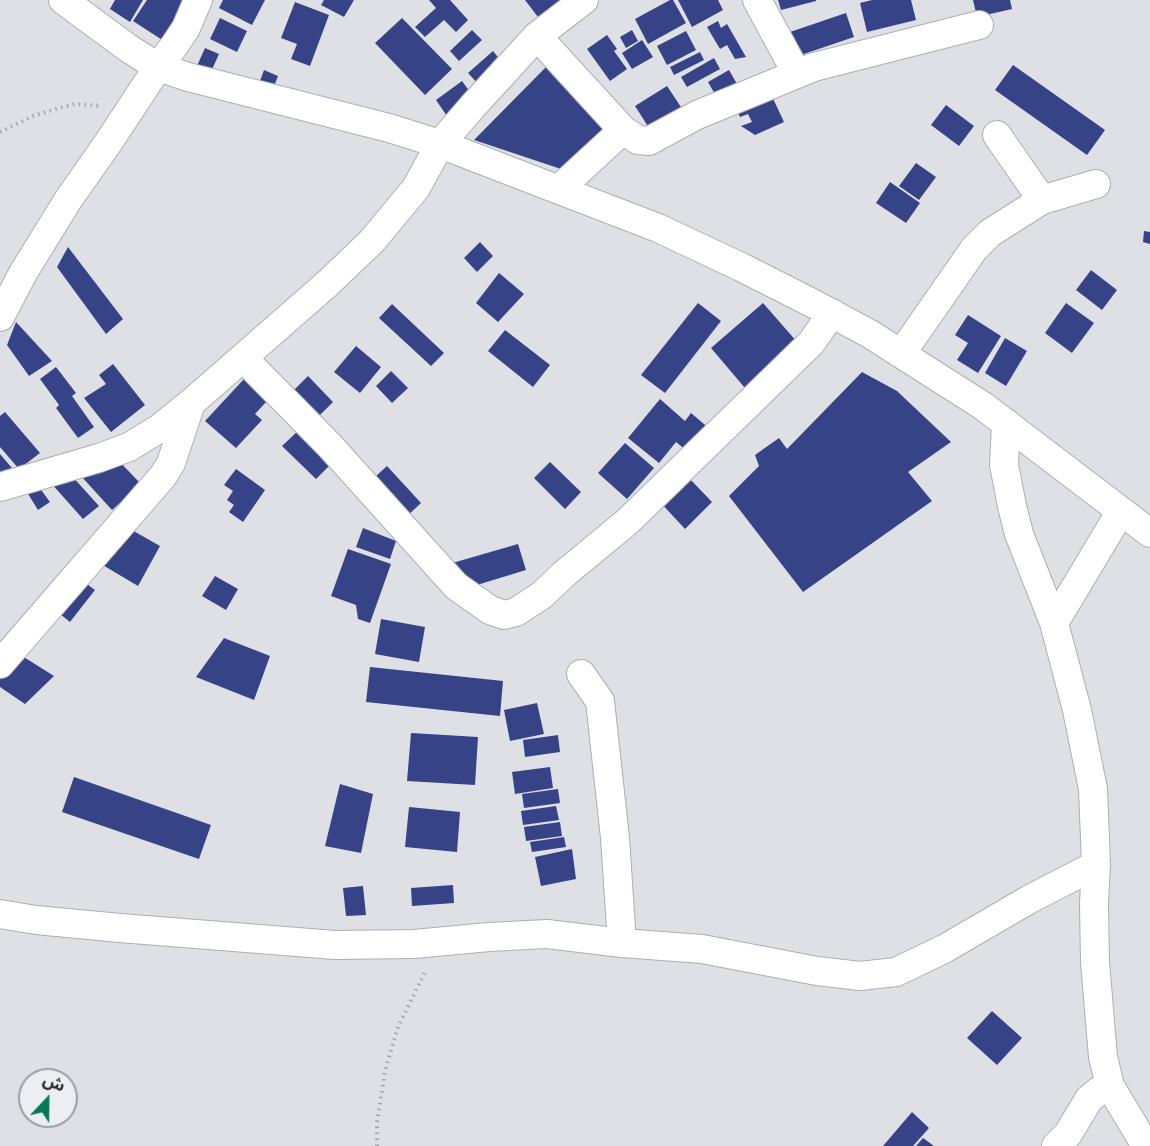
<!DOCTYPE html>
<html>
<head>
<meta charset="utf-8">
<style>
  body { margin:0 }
  #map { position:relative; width:1150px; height:1146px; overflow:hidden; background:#dfe0e6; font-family:Jost,"Noto Sans Arabic",sans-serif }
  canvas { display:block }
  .north { position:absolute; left:18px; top:1068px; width:60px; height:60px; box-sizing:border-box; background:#eceef3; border:2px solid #9c9da1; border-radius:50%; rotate:22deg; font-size:16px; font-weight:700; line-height:24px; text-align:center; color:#242426 }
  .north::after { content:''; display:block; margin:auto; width:21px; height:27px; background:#087853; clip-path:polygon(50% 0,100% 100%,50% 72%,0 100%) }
</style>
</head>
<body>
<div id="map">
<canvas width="1150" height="1146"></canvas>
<div class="north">ش</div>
</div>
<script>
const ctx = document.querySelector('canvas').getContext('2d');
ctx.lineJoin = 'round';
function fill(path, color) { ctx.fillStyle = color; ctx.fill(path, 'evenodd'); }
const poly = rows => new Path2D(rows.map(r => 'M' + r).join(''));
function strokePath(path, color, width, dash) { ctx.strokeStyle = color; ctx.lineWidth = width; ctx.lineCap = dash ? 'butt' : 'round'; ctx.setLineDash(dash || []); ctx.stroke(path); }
const building = poly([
  [115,0,143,0,130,22,110,9],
  [147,0,194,0,167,43,133,21],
  [223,0,265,0,252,25,219,8],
  [324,0,354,0,344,17,321,5],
  [429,0,450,0,468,20,456,32,444,20,425,37,415,27,436,8],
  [525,0,563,0,541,21],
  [670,0,673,0,686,23,648,44,635,19],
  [678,0,718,0,723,10,692,27],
  [778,0,816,0,816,1,781,10],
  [872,0,911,0,916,20,867,32,860,3],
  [973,0,1010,0,1012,9,977,17],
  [295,2,329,15,310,66,291,59,297,44,281,38],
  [846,13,854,37,798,56,790,32],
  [220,18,247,31,237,52,210,39],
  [402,18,452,69,425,95,375,43],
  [718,21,721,28,727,24,746,57,735,59,727,45,720,49,707,27],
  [472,30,482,40,459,61,450,51],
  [632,30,638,41,626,48,620,37],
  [686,31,696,50,667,65,657,46],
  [607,35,617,49,614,51,627,69,610,81,587,49],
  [642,40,653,57,632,69,622,53],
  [205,48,219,54,210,74,196,68],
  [493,51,505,66,481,87,468,73],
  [700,52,704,60,674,75,670,67],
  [714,58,720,69,687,87,681,77],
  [1013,65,1105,130,1087,155,995,90],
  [546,67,609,131,573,173,474,140],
  [264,70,278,76,271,94,257,89],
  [729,70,737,84,716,96,708,82],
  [462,81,475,99,449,119,436,100],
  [667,86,683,110,651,131,635,106],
  [769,90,784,122,755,135,741,126,752,122,748,114,740,117,735,106],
  [946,105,974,126,959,146,931,125],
  [916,163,936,177,919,200,899,186],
  [890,182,920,203,906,223,876,203],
  [1144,231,1150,232,1150,244,1143,242],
  [480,242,493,256,477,272,464,258],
  [68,247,123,319,106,334,57,267],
  [1091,270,1117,290,1102,310,1076,290],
  [499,273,524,294,498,322,476,303],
  [698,303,721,321,665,393,641,375],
  [763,303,798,343,745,388,711,348],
  [1066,303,1094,323,1072,353,1045,333],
  [392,304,444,353,431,366,379,318],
  [968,315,1001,336,978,373,957,360,968,343,955,335],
  [16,322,52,361,29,376,7,345],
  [505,330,550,365,533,387,488,351],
  [1005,338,1027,351,1006,386,985,373],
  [356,346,381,367,360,393,334,372],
  [113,364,145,405,111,432,84,398,106,384,99,375],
  [56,367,76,393,72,396,94,427,78,438,56,408,59,405,40,379],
  [391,371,408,388,392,403,376,386],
  [862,372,897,391,951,442,908,472,932,501,803,592,729,496,759,466,755,455,779,438,787,449],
  [308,376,333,402,313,422,288,396],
  [244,379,268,400,255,414,262,420,236,448,205,421],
  [660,399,685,421,691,413,711,430,691,454,676,442,659,463,628,438],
  [5,412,40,453,19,469,0,447,0,416],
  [300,429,333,462,316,479,282,446],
  [625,443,654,468,627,499,598,473],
  [0,454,12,468,0,472],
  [116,458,141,484,112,510,81,476],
  [550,462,581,492,565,509,534,478],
  [387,466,421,503,404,519,398,511,403,506,376,476],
  [236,469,265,490,243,522,229,512,234,505,227,500,233,491,224,485],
  [71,475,99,506,83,519,50,482],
  [687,476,712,502,685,529,660,502],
  [36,483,50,502,38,510,25,489],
  [123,525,160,546,138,586,101,564],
  [363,528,396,541,390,559,356,547],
  [518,544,526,570,467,588,449,564],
  [348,549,391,564,370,623,358,619,356,605,331,596],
  [215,576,238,589,226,610,202,596],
  [79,578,95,590,70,622,55,610],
  [381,619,425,627,419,662,375,654],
  [224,638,270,656,254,700,196,677],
  [19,654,54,676,25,704,0,687,0,678],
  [370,667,503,681,500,716,366,702],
  [537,703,544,734,510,741,504,710],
  [411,733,478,737,475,785,407,781],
  [558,735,560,752,525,757,523,740],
  [550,767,553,788,515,794,512,772],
  [74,777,211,825,199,859,62,812],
  [340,784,373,794,361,853,325,846],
  [558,789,560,803,524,808,522,794],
  [556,806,559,820,523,825,521,811],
  [409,807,460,812,457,852,405,847],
  [560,822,562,836,526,841,524,827],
  [564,837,566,847,532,852,530,842],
  [572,849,576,879,541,886,535,857],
  [453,885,454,903,412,906,411,888],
  [363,886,366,915,346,916,343,888],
  [992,1011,1022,1038,997,1065,967,1038],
  [912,1112,929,1128,913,1146,883,1146],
  [923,1138,934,1146,916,1146]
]);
const path = poly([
  [0,132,33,116,59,108,75,104,102,106],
  [377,1146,377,1123,385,1071,398,1027,426,970]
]);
const minor = poly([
  [63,0,128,48,158,67,188,77,389,128,440,144,658,228,741,267,816,305,870,334,983,406,1150,533],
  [757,0,797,74],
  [537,36,623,130],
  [997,135,1042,200],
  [559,189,623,130,638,140,649,141,697,115,814,67,979,25],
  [0,317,23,273,68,200,108,143,158,67,174,46,186,28,198,0],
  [901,354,974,249,990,233,1042,200,1096,184],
  [243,358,330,446,456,586,490,610,504,615,516,612,542,595,564,574,627,522,811,343,832,313],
  [1006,423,1004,465,1012,506,1019,534,1054,623,1077,710,1093,789,1096,865,1094,903,1095,962,1103,1057,1110,1086,1146,1146],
  [0,487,99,458,129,447,160,428,191,403],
  [1054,623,1121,511],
  [0,664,163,476,171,463,191,403,327,284,372,241,416,188,440,144,472,107,537,36,584,0],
  [581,674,600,701,615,838,622,943],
  [0,914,36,920,120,928,335,945,414,944,489,937,547,934,622,943,702,949,817,971,860,976,896,972,944,949,1030,899,1096,865],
  [1056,1146,1068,1134,1089,1099,1099,1091,1110,1086]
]);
fill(building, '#374387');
strokePath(minor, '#acaeb3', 30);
strokePath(path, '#a4a5aa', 4, [1.5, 4.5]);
strokePath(minor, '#fff', 28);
</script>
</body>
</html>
